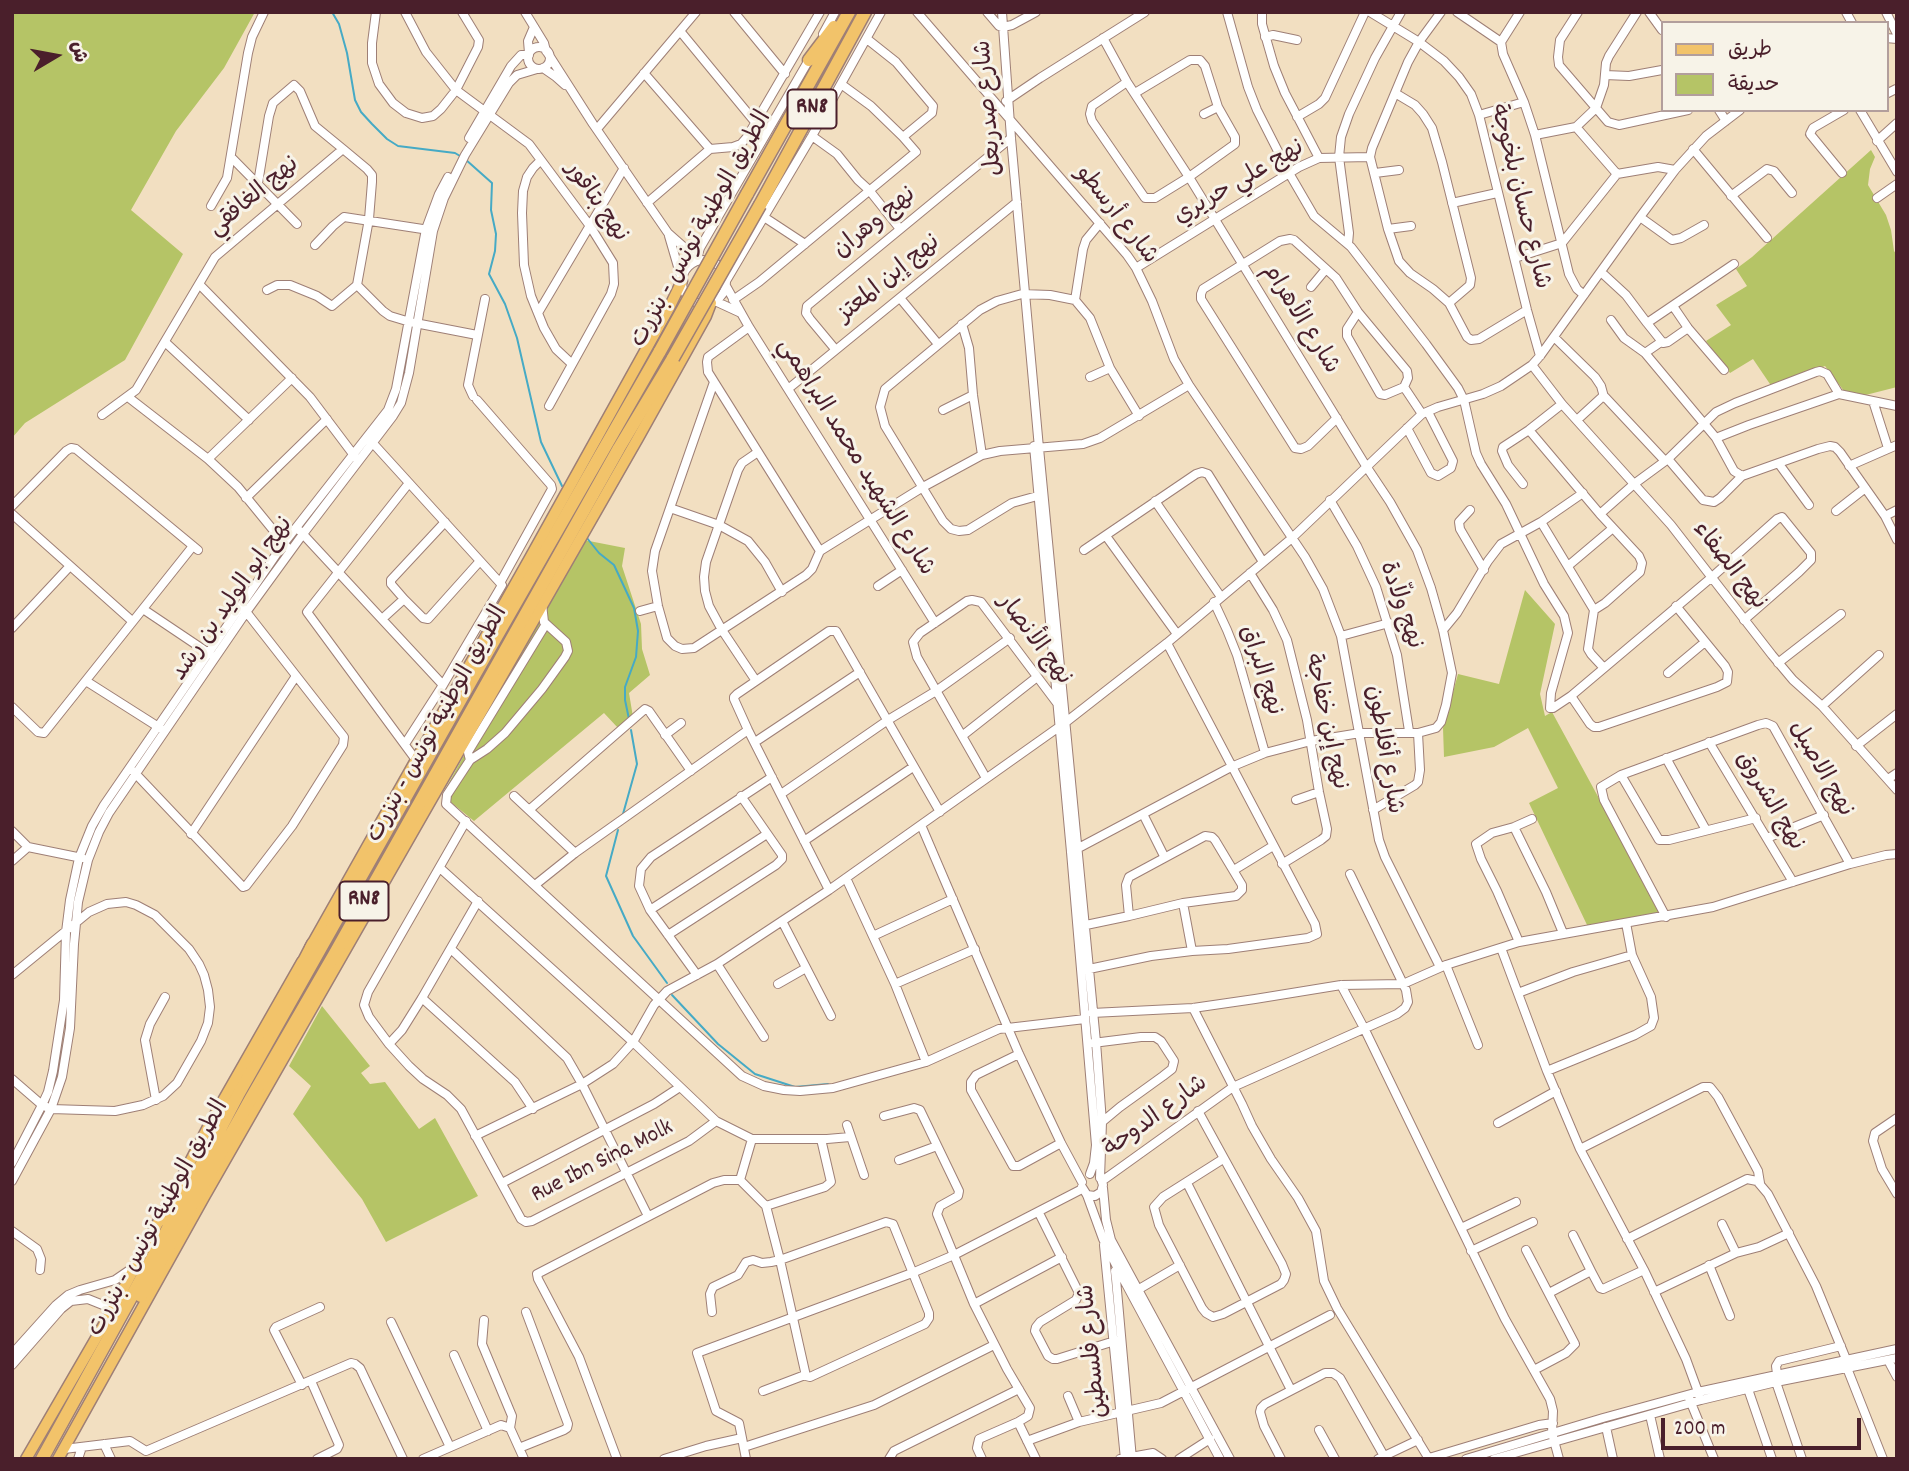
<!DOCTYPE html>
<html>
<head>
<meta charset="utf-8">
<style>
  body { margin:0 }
  #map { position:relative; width:1909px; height:1471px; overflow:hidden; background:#f2dfc1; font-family:Dekko,"Playpen Sans Arabic",sans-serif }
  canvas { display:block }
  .frame { position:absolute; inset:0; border:14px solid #4a1f2b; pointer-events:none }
  .legend { position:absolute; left:1661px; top:21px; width:228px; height:91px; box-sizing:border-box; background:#f7f3e8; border:2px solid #b29e9c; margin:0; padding:9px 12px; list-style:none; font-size:21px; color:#4a1f2b }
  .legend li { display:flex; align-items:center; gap:14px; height:35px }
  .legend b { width:35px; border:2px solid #b29e9c }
  .north { position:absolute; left:21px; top:21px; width:70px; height:70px; -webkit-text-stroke:5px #f7f3e8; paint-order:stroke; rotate:80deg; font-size:19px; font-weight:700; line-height:28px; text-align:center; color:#4a1f2b }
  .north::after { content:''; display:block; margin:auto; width:24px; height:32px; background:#4a1f2b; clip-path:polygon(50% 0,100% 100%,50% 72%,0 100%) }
  .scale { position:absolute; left:1661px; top:1418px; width:200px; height:32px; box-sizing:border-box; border:4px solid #4a1f2b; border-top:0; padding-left:9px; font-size:21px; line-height:24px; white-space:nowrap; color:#4a1f2b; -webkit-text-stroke:5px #f7f3e8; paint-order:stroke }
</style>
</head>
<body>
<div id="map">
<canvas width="1909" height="1471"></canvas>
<div class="frame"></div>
<ul class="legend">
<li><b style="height:9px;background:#f2c36a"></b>طريق</li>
<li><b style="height:19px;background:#b5c466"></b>حديقة</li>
</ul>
<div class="north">ش</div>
<div class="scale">200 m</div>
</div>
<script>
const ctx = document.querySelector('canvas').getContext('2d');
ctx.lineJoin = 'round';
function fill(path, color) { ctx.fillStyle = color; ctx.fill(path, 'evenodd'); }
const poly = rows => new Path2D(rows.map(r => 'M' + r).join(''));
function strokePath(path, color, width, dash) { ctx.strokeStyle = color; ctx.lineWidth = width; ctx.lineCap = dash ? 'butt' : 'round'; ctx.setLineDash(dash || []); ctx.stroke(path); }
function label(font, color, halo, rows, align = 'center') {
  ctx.font = font + ' Dekko,"Playpen Sans Arabic",sans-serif'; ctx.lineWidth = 6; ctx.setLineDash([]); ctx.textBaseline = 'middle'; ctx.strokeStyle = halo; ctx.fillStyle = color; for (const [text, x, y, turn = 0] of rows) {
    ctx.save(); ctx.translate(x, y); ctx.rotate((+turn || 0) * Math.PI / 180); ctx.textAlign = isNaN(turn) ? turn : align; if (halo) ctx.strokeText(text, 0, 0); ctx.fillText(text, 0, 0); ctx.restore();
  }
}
const green = poly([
  [12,12,255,12,224,68,176,131,131,210,183,254,125,360,25,423,12,438],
  [1871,150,1875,157,1870,169,1868,185,1886,215,1891,230,1894,251,1897,255,1897,387,1850,399,1825,366,1772,387,1753,359,1730,373,1706,341,1731,325,1716,305,1747,286,1736,269,1752,257],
  [584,540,625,548,622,566,641,624,642,649,650,675,629,693,633,717,618,728,604,713,474,821,442,795],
  [1525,590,1555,624,1540,694,1545,716,1552,712,1663,916,1588,927,1529,803,1558,788,1528,728,1494,747,1444,757,1443,728,1458,674,1499,684],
  [322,1006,370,1066,361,1073,370,1084,385,1082,419,1129,435,1118,478,1196,386,1242,362,1199,293,1114,311,1086,289,1066]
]);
const stream = poly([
  [332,12,339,24,347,53,355,100,361,112,372,124,387,139,398,146,455,153,460,156],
  [465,159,492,183,491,210,496,234,495,251,489,274,505,304,517,338,541,442,562,486],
  [587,538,599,553,614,565,634,608,638,631,636,657,625,687,625,700,629,719],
  [623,814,637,764,631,730],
  [618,830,606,876,633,936,667,983],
  [672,995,718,1044,755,1074,795,1087,828,1084]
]);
const minor = poly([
  [376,12,372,43,372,63,379,84,393,103,406,113,422,118,433,116,441,109,456,90,478,47,479,40,462,12],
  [405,12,426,52,456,90,529,144,590,226,613,263,614,284,611,294,549,406],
  [525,12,544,43,546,51],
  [734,12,785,74],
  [917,12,1127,255,1136,268,1152,301,1174,359,1189,385,1305,557,1323,589,1341,636,1379,840,1385,857,1440,967],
  [987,12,999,26,1003,27,1012,25,1036,12],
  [1002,12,1011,138,1039,448,1096,1042,1102,1122,1100,1178],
  [1227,12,1248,87,1257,110,1289,173,1314,216,1351,247,1426,344,1458,388,1464,400,1476,453,1481,464,1506,504,1544,584,1564,616,1568,633,1551,693,1550,708,1553,708,1571,696,1712,577,1777,519,1782,517,1811,553,1811,560,1799,572,1744,620],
  [1262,12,1262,24,1274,66,1285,93,1319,158],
  [1370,12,1419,42,1444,61,1459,77,1471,94,1479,115,1527,310,1540,356],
  [1441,12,1419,42,1408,62,1372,148,1370,157,1388,229,1399,261,1410,273,1433,289,1449,303,1467,337,1471,340,1479,339,1527,310],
  [1457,12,1501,42,1503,54,1524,102,1535,135,1569,274,1577,289,1584,295],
  [1578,12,1560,40,1558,57,1559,65,1608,122,1619,125,1688,110],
  [1649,12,1662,30],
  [1846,12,1852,23],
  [1886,12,1897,34],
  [680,31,755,122],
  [823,34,835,12],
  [1265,37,1273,35,1297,40],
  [1886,38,1897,39],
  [867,39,896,62,933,106,932,113,903,137],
  [1501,42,1520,12],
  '528 58a11 11 0 1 1 22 0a11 11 0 1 1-22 0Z',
  [547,52,593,124,668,233,694,256,696,261],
  [529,53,528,41,534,27],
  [543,68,556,77,565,85],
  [644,73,710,149],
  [1605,75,1629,76,1662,70],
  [1127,82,1092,106,1090,114,1092,121,1145,198,1155,198,1189,177,1235,144,1235,137,1218,107,1205,66,1200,60,1190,60,1135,93],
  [1395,93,1415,105,1423,114,1432,128,1442,162,1471,278,1470,285,1449,303],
  [1886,94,1896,89],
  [1006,101,1040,78,1145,12],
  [1719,110,1726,121],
  [1860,110,1897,172],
  [1204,114,1218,107],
  [1479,115,1524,102],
  [1297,117,1319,104,1325,98,1365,12],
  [1576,127,1617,174],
  [597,129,696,12],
  [1535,135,1576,127,1596,108,1604,85,1606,63,1609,56,1637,12],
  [812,136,837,154,858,180,869,190,900,229],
  [469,138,511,66,521,55,529,55],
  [1877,141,1897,123],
  [1693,149,1767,238],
  [231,157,297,224],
  [541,160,533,168,527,177,523,191,522,213,524,265,531,296,544,328,556,349,572,364],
  [1375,173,1399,170],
  [1842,173,1810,134,1813,128,1844,110],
  [1731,196,1767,169,1774,171,1792,193],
  [1877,198,1897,184],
  [647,203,710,149,733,147,741,144,747,137,820,12],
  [1452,203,1497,193],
  [211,206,227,178,248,53,252,37,264,12],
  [764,217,805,244],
  [1640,217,1672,240,1681,238,1704,225],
  [1388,229,1411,226],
  [669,236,681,277],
  [1348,244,1349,233,1339,157,1341,137,1349,114,1375,58,1401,12],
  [315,245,333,226,344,217,429,230],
  [1515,258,1562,243,1617,174,1658,167,1675,170],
  '682 282a22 22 0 1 1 44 0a22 22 0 1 1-44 0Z',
  [696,261,700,248,810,58],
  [1136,268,1299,167,1319,158,1370,157],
  [1601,272,1626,295,1647,323,1734,264],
  [726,281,812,136,881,12],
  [199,284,310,397,356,458],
  [357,285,383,311,390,316,410,322,477,335],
  [726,286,749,327,935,623],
  [1311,287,1326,269],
  [267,290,277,285,290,285,317,296,332,306,357,285,369,219,372,182,372,175,367,169,343,149],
  [900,298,938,344],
  [733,300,759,282,916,152,903,137,871,106,841,84],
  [1075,300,1083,249,1086,240,1100,223],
  [715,301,741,313],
  [1673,306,1688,328,1724,370],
  [1358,312,1347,329,1347,336,1380,394,1385,395,1404,387],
  [538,313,624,168],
  [1611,320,1624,338,1645,353],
  [1647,323,1663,343,1668,342,1688,328],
  [962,324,969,348,973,395,982,455],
  [749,327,708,357,707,362,708,372,820,551],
  [1554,337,1595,377,1601,386,1604,397],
  [165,342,249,420],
  [1661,342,1645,353,1716,438,1734,471,1742,476],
  [835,349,810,319,806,313,807,306,1011,138],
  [1532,365,1562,404,1671,525,1772,655,1793,680,1822,706,1897,790],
  [1090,377,1110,368],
  [714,382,655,551,652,571,658,606,667,638,675,646,682,649,694,648,806,575,812,569,820,551,923,487,982,455,1000,451,1083,444,1100,438,1189,385],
  [788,389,1017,202],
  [473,396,468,385,485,299],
  [128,397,208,459],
  [477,400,551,485,552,489,500,583],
  [1873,401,1888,448],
  [943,410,973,395],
  [102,415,136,390,215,257,343,149,315,126,300,91,294,85,273,103,269,116,258,183],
  [1337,418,1308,446,1301,449,1295,448,1201,299,1201,294,1203,289,1280,241,1290,239,1294,240,1336,278,1358,312,1407,371,1408,378,1404,387,1422,414],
  [1577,420,1601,398,1605,397,1665,461],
  [1407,428,1431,473,1438,476,1451,468,1453,461,1428,412],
  [1529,430,1600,514,1639,556,1642,563,1640,572,1605,603,1594,610],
  [1716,438,1749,425,1839,394],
  [370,440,502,585,443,685,405,744],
  [1034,446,1071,852,1096,1145,1094,1163,1090,1174],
  [1668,459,1703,500,1714,502,1720,498,1742,476,1818,449,1830,446,1835,447,1840,452,1885,516,1897,540],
  [1779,464,1809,505],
  [1849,466,1897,445],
  [409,483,307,612,416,760],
  [1523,484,1508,465,1502,451,1503,447,1529,430,1562,404],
  [1041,495,1012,503,968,530,959,531,951,529,943,521,885,426,880,407,885,389,980,310,997,301,1022,294,1050,295,1075,300,1090,318,1110,368,1139,416],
  [246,498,327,419],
  [1330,500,1357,546,1376,587,1397,655,1409,731],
  [1155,501,1221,597],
  [12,506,66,451,71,448,76,449,198,550],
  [670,508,719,525,748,541,765,562,782,592],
  [1470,510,1459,522,1460,529,1484,570],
  [1836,511,1864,489],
  [12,514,132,621],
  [1600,514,1634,484,1668,459,1716,412,1735,403,1816,372,1820,371,1827,374,1839,394,1897,406],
  [1885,516,1897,510],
  [445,522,391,580,391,584,404,599,423,618,428,619,480,561],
  [1541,522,1594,610],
  [300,531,443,685],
  [1106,536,1177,634],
  [287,547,238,487,208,459,292,378],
  [1084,550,1196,474,1202,472,1208,474,1263,562],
  [1568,566,1613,528],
  [1250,573,1273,610,1287,640,1307,720,1319,792,1327,829,1326,836,1321,840,1282,864],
  [878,586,902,570],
  [1214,602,1227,630,1237,655,1265,753],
  [542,604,544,622,566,642,568,651,565,657,542,689,505,733,487,749,470,760,447,795,446,804,742,1076,764,1086,784,1090,800,1091,833,1088,926,1062,999,1029,1085,1019],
  [143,609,210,654],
  [1594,610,1588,649,1591,654,1603,667],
  [640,611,658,606],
  [382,619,404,599],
  [12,628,70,566],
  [1443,630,1457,613,1488,561,1501,544,1541,522,1583,493],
  [1341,636,1389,623],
  [1778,663,1841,614],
  [1668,673,1705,642],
  [86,681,160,728],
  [756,681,722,630,709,606,705,591,704,577,706,562,738,470,742,463,758,452],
  [1571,696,1590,724,1594,727,1599,727,1717,687,1727,682,1728,672,1725,666,1676,606],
  [1822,706,1879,655],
  [12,707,38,732,44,733,193,546],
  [665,735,681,723],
  [962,736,1037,677],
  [755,742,860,672],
  [1709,742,1793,882],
  [1856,746,1897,714],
  [1666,758,1706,830],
  [470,760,468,752,546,624],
  [133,771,243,887,246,886,292,826,343,745,344,737,244,609],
  [1621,775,1659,840,1669,840,1756,818],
  [986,778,917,657,913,642,920,633,967,601,972,600,981,602,1057,703],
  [1888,779,1897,773],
  [781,794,888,720,936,691,1010,638],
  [514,796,575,853],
  [1296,800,1319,792],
  [529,810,645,709,649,711,691,771],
  [1373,810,1415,785,1418,782,1420,770,1418,733],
  [1143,814,1164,856],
  [466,821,368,992,364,1005,369,1017,389,1044,409,1066,423,1079,447,1095,461,1109,521,1219,526,1222,532,1221,689,1141,716,1121],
  [921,825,1019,1054,1061,1143,1082,1182],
  [1514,827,1546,892,1563,933],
  [12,831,28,847],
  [191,834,296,676],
  [1767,838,1824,815],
  [804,841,913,767],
  [1071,852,1231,767,1265,753,1311,741,1360,733,1418,733,1436,728,1441,722,1446,705,1452,673,1443,630,1431,588,1417,550,1390,502,1366,466,1189,177,1127,82,1103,38],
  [12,861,28,847,82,858],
  [440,868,633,1042,716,1121,752,1139,827,1139,850,1137],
  [1234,870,1273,846],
  [846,878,895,984,926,1062],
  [535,885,575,853,748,730],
  [829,890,748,730,734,699,734,697,737,694,829,631,836,631,940,812],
  [1183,903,1192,951],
  [650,910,767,834],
  [1666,917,1604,800,1601,787,1621,775,1758,725,1766,723,1773,726,1850,864],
  [782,921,831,1016],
  [1086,925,1129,916,1183,903,1236,896,1242,890,1242,885,1215,840,1212,837,1205,836,1129,877,1126,885,1129,916],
  [668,935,776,865,782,859,782,855,741,796],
  [873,936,953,899],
  [1519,942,1497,891,1481,859,1476,844,1492,833,1514,827,1532,819],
  [1501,948,1547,1071,1580,1149,1644,1270,1686,1359,1701,1400],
  [451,949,567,1058,582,1084,648,1216],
  [717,964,764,1037],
  [1446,965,1478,1045],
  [1089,969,1151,956,1192,951,1228,949,1308,938,1317,934,1315,924,1167,643],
  [12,975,89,912,107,904,126,902,136,905,155,915,189,949,199,964,204,975,208,990,210,1007,208,1023,201,1041,177,1083,163,1096,143,1105,115,1111,51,1109,42,1105,12,1079],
  [697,975,650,910,645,899,639,886,641,869,651,857,772,777],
  [778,984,806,968],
  [895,984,975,949],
  [1341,985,1364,1028,1505,1319,1550,1399,1553,1411,1552,1433,1559,1459],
  [1518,993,1573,972,1632,955],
  [422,998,515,1082,533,1109],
  [1193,1008,1242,1104,1252,1126,1271,1159,1298,1198,1316,1231,1324,1281,1337,1308,1429,1459],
  [1092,1013,1193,1008,1255,999,1341,985,1403,984,1446,965,1519,942,1713,907,1850,864,1886,855,1897,854],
  [1093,1043,1141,1037,1155,1037,1161,1041,1174,1061,1172,1069,1163,1076,1120,1107,1102,1122],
  [389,1044,402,1030,422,998,478,901],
  [1019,1054,976,1075,971,1082,971,1090,1013,1166,1019,1166,1061,1143],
  [1547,1071,1635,1035,1651,1026,1654,1018,1651,997,1632,955,1626,923],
  [156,1100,145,1040,150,1024,165,997],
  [1198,1111,1282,1264,1286,1274,1284,1280,1281,1284,1223,1314,1213,1317,1206,1313,1202,1308,1159,1225,1154,1207,1163,1197,1223,1159],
  [884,1116,914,1108,920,1110,959,1191,958,1196,940,1206,937,1214,974,1304,1007,1369,1030,1408,1028,1416,1018,1422,979,1439,977,1448,982,1459],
  [1897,1118,1875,1133,1873,1141,1882,1169,1897,1194],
  [1498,1123,1556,1091],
  [847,1125,864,1175],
  [475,1136,582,1084,613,1064,633,1042,654,1005,667,991,717,964,829,890,1066,722,1167,643,1292,538,1422,414,1438,407,1483,394,1501,386,1532,365,1540,356,1640,217,1675,170,1706,136,1740,110],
  [1580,1149,1703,1087,1710,1087,1718,1097,1758,1171,1760,1183],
  [899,1160,937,1146],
  [12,1163,42,1105,48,1092,53,1071,64,1000,66,932,70,900,79,858,92,826,104,805,284,543,388,410,396,389,426,229,439,194,448,177],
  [740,1180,752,1139],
  [12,1181,51,1109,62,1077,70,1028,74,944,78,902,88,860,99,832,109,813,247,611,303,534,393,416,401,403,409,373,433,231,444,198,465,155,509,83,517,75,537,69],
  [1102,1181,1233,1087,1397,1014,1405,1008,1408,1002,1406,990,1350,874],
  [502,1183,654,1104,680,1087],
  [1187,1183,1291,1390],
  [1082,1187,1087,1195,1103,1239,1118,1269,1220,1459],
  [1103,1188,1106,1220,1111,1240,1230,1459],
  [1087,1195,1095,1196,1101,1192,1103,1185,1101,1179],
  [766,1206,825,1187,831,1182,821,1139],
  [1039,1213,1079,1293,1076,1300,1040,1322,1036,1327,1035,1331,1048,1356,1053,1359,1057,1359,1121,1339],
  [1722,1224,1736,1253],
  [1461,1228,1516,1202],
  [12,1231,37,1249,41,1259,40,1270],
  [1573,1235,1591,1271],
  [1627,1239,1747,1179,1757,1181,1768,1194,1816,1286,1846,1359],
  [1104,1245,1125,1459],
  [1526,1250,1575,1344,1566,1353,1534,1370],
  [1471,1251,1533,1222],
  [1709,1265,1730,1316],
  [1119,1268,1115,1271,1116,1279,1132,1459],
  [1134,1292,1180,1265],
  [1654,1292,1736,1253,1759,1247,1789,1233],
  [1549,1293,1591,1271,1600,1288,1603,1289,1644,1270],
  [974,1304,1062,1257],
  [484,1320,482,1344,512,1416,510,1428],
  [391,1322,450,1447],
  [12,1354,56,1305,68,1295,80,1290,115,1280,134,1267],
  [454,1355,488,1431],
  [1890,1364,1897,1377],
  [12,1365,61,1309,71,1301,88,1299,113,1309],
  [1847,1368,1883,1459],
  [1777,1374,1776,1366,1779,1361,1841,1346],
  [311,1381,339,1445,337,1449,317,1459],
  [1776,1382,1802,1459],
  [302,1385,274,1330,276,1327,320,1307],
  [1748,1389,1772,1459],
  [763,1391,805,1375],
  [1068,1396,1079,1422],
  [1689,1398,1714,1459],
  [1650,1415,1660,1459],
  [1018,1422,1036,1459],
  [1606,1427,1613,1459],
  [1319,1430,1335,1459],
  [742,1438,739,1423,716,1411,697,1353,912,1273,954,1255,1082,1189],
  [1027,1441,1079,1422,1161,1403,1330,1315],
  [104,1444,111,1459],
  [744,1447,874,1405,994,1345],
  [519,1448,564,1430,567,1428,568,1424,526,1312],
  [64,1449,130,1441,146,1451,351,1363,355,1364,360,1368,403,1459],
  [1429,1458,1539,1425,1553,1423],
  [78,1459,82,1447],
  [423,1459,501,1425,510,1428,524,1459],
  [617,1459,579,1357,538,1279,537,1274,713,1183,724,1180,740,1180,766,1206,780,1260,806,1376,810,1377,925,1324,929,1318,929,1313,893,1224,886,1222,780,1260,771,1262,762,1263,753,1260,746,1262,738,1275,713,1287,710,1294,712,1312],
  [664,1459,706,1446,742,1438,746,1459],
  [889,1459,894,1451,1019,1389],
  [1120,1459,1153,1453,1162,1459],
  [1179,1459,1210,1439],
  [1281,1459,1264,1426,1260,1412,1261,1408,1265,1404,1325,1373,1333,1373,1340,1378,1384,1456],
  [1378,1459,1418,1440],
  [1466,1459,1603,1418,1698,1392,1897,1349],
  [1494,1459,1701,1400,1776,1382,1897,1358]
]);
const major = poly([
  [310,948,530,558,669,308,682,281],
  [174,1193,208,1127,302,962],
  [26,1459,113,1309,163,1213],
  [58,1459,204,1197,638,438,706,316,711,303]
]);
const highway = poly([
  [809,60,834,27],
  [747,194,849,12],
  [760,205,865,12],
  [300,969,313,944],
  [160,1220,182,1186],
  [141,1296,250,1100,334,955,619,448,673,358],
  [42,1459,145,1272,239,1093,475,674,660,351]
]);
const highwayBridge = poly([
  [660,351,747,194],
  [673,358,760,205]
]);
const shields = [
  [812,109,49],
  [364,901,49]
];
const shieldNames = [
  ["RN8",812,109],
  ["RN8",364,901]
];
const streetNames = [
  ["شارع صدربعل",991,108,-95],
  ["نهج علي حريري",1240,184,-30],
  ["شارع حسان بلخوجة",1518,197,76],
  ["نهج الغافقي",255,198,-40],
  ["نهج بتاقور",595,203,55],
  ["شارع أرسطو",1115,216,52],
  ["نهج وهران",876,224,-39],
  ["الطريق الوطنية تونس - بنزرت",703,230,-61],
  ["نهج إبن المعتز",890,280,-39],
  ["شارع الأهرام",1299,320,58],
  ["شارع الشهيد محمد البراهمي",854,458,58],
  ["نهج الصفاء",1728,567,52],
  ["نهج ابو الوليد بن رشد",234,600,-55],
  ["نهج ولاّدة",1399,606,71],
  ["نهج الأنصار",1033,641,53],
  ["نهج البراق",1259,671,72],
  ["نهج إبن خفاجة",1324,722,78],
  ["الطريق الوطنية تونس - بنزرت",439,725,-61],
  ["شارع أفلاطون",1382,750,80],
  ["نهج الاصيل",1819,770,60],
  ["نهج الشروق",1768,802,59],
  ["شارع الدوحة",1157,1118,-36],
  ["Rue Ibn Sina Molk",603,1163,-27],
  ["الطريق الوطنية تونس - بنزرت",160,1219,-61],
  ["شارع فلسطين",1095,1351,-96]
];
fill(green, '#b5c466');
strokePath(stream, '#46aac5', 2);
strokePath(minor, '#9e7f76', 10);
strokePath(major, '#9e7f76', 13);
strokePath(highway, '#9e7f76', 15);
strokePath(minor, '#fff', 8);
strokePath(major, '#f2c36a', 10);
strokePath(highway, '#f2c36a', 12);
strokePath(highwayBridge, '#9e7f76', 15, []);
strokePath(highwayBridge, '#f2c36a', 12);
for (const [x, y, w] of shields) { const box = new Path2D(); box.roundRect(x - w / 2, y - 19.5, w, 39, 5); ctx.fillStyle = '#f7f3e8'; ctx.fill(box); strokePath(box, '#4a1f2b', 2); }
label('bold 23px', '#4a1f2b', null, shieldNames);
label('24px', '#4a1f2b', '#f7f3e8', streetNames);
</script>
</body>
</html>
